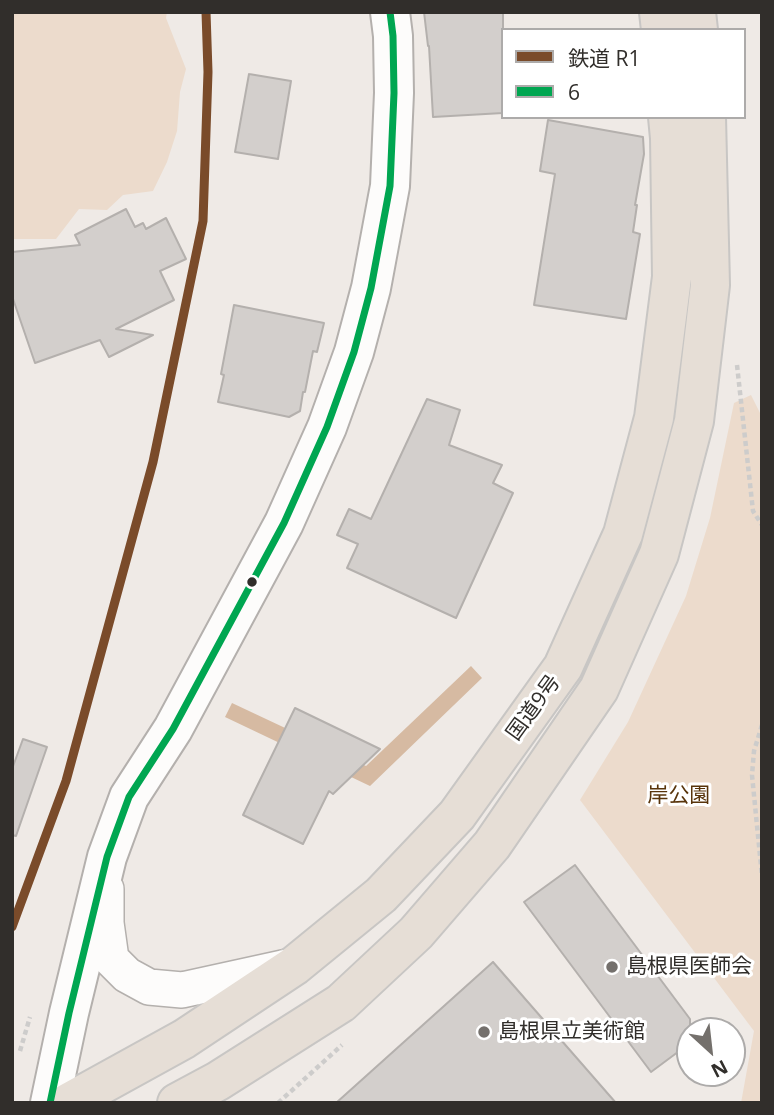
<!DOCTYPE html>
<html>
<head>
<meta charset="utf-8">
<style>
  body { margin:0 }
  #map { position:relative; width:774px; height:1115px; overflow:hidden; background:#efeae6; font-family:"Open Sans","Noto Sans JP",sans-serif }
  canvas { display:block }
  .frame { position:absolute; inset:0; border:14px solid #312e2b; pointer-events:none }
  .legend { position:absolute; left:501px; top:28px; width:245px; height:91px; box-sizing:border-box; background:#fff; border:2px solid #adabaa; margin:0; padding:9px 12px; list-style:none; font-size:21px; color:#312e2b }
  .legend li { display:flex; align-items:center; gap:14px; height:35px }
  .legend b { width:35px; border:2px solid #adabaa }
  .north { position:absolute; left:676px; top:1017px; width:70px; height:70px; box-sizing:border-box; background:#fff; border:2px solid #adabaa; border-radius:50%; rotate:153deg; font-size:19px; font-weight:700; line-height:28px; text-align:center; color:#312e2b }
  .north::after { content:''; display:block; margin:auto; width:24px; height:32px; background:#74706c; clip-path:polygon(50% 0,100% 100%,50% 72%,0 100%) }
</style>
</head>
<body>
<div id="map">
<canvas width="774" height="1115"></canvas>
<div class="frame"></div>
<ul class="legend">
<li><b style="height:9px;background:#7a4b2a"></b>鉄道 R1</li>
<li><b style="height:9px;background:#00a651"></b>6</li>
</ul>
<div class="north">N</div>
</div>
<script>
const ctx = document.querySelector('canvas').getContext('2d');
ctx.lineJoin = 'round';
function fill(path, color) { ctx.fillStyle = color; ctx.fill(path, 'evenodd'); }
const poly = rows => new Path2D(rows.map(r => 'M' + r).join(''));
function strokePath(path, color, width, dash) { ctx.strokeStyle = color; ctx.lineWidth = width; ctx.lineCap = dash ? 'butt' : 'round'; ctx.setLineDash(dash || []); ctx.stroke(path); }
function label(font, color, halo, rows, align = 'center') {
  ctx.font = font + ' "Open Sans","Noto Sans JP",sans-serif'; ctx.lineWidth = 6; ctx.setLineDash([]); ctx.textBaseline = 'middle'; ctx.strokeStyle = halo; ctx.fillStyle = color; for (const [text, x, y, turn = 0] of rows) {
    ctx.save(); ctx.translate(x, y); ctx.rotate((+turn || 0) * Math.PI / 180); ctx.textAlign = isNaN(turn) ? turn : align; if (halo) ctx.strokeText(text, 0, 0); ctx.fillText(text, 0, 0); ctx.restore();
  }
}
const green = poly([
  [12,12,167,12,166,18,186,69,180,92,177,131,167,162,153,191,123,195,107,210,79,209,56,239,12,239],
  [751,395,762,417,762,1103,741,1103,754,1031,580,800,628,722,686,596,710,518,734,403]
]);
const water = poly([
  [471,666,482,678,370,786,225,717,232,703,366,766]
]);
const building = poly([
  [424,12,503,12,503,113,433,117,429,46,428,46,424,12],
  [249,74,291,81,278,159,235,152,249,74],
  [548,120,643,137,644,154,635,205,637,205,633,232,640,234,626,319,534,305,555,174,540,171,548,120],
  [126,209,135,227,143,223,146,229,166,218,186,259,160,271,174,300,116,329,153,335,109,357,100,340,35,363,12,296,12,252,80,245,75,235,126,209],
  [234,305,324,323,317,352,313,351,305,392,303,392,300,411,289,417,218,402,224,375,221,374,234,305],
  [427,399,460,410,449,445,502,465,493,483,513,493,456,618,347,568,358,544,337,535,349,509,371,519,427,399],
  [295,708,380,749,333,794,329,791,303,844,243,815,295,708],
  [23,739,47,747,16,836,12,835,12,769,23,739],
  [575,865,690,1019,690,1043,651,1072,524,902,575,865],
  [493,962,616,1103,336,1103,493,962]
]);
const path = poly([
  [737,365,753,511,762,525],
  [762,725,754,751,752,775,762,876],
  [20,1051,30,1017],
  [278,1103,342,1045]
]);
const minor = poly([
  [106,889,106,923,111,959,127,975,149,987,182,990,287,967]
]);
const tertiary = poly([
  [50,1103,69,1013,107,857,129,797,173,729,284,523,327,427,354,352,371,288,390,186,394,93,393,36,390,12]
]);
const trunk = poly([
  [659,12,661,30],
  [696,12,698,30],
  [68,1103,184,1039,294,966,381,895,457,815,563,667,623,534,654,418,672,277,670,138,668,117],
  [177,1103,218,1081,341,1003,416,933,492,845,599,689,659,554,694,421,710,285,706,117]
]);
const bus1 = poly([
  [50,1103,69,1013,107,857,129,797,173,729,284,523,327,427,354,352,371,288,390,186,394,93,393,36,390,12]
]);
const rail1 = poly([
  [12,927,66,781,153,462,203,221,208,72,206,12]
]);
const markers = [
  [252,582,6,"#312e2b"],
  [612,967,7,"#74706c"],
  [484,1032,7,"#74706c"]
];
const streetNames = [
  ["国道9号",534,708,-54]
];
const parkNames = [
  ["岸公園",679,796]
];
const poiNames = [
  ["島根県医師会",626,967],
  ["島根県立美術館",498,1032]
];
fill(green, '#ecdbcc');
fill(water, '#d6baa2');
fill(building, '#d3cfcc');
strokePath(building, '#b4b0ad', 2);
strokePath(minor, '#b4b0ad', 38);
strokePath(tertiary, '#b4b0ad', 42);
strokePath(trunk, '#c8c6c4', 42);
strokePath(path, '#cdcccb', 4.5, [5, 3.5]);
strokePath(minor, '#fdfcfb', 35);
strokePath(tertiary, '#fdfcfb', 38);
strokePath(trunk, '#e6ded6', 38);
strokePath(bus1, '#00a651', 7);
strokePath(rail1, '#7a4b2a', 9);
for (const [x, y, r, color] of markers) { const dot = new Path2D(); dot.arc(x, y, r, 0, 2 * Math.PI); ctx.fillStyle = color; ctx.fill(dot); strokePath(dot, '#fff', 2.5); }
label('21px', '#312e2b', '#fff', streetNames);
label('21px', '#58340b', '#fff', parkNames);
label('21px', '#312e2b', '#fff', poiNames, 'left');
</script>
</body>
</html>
